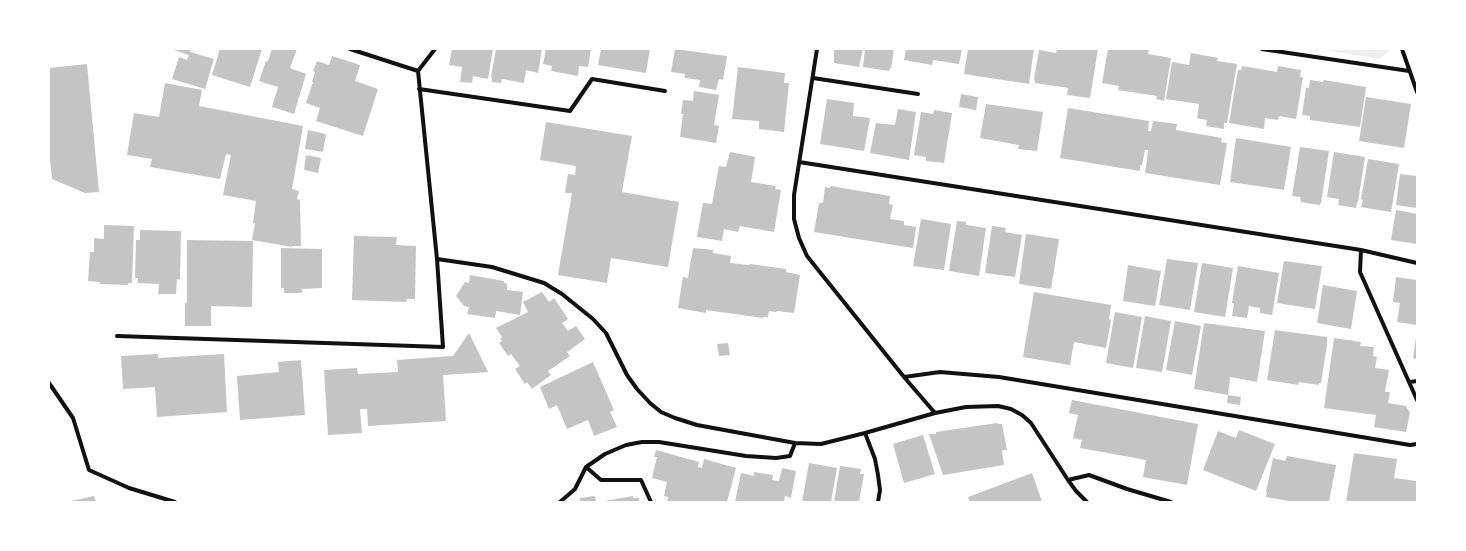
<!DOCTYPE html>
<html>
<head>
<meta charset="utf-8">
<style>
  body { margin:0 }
  #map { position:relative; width:1466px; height:551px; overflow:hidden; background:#fff; font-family:"Nunito Sans",sans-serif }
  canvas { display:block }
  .frame { position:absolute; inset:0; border:50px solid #fff; pointer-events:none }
</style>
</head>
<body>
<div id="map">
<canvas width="1466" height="551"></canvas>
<div class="frame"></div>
</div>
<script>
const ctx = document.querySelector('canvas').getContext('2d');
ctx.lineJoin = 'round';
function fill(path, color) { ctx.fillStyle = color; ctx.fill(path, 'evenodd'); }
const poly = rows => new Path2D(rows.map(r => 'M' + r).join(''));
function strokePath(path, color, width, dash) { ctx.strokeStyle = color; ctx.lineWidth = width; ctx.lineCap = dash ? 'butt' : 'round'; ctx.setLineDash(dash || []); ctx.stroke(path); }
const green = poly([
  [1320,49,1390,49,1390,50,1380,59]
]);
const building = poly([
  [171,49,191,49,190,52,214,59,205,89,172,79,179,57,187,60,189,55],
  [220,49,262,49,250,87,212,75],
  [272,49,297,49,290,68,306,74,294,114,272,107,278,87,259,81,266,61,268,61],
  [452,49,493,49,488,79,473,76,472,83,460,82,462,67,449,65],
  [496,49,542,49,538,73,526,70,524,83,502,79,501,83,492,82,492,78,491,77],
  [546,49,591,49,588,67,579,66,578,76,551,71,552,66,543,64],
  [601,49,650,49,646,73,598,65],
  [675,49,727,56,723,80,719,79,716,90,699,87,700,80,685,78,685,74,671,72],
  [834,49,863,49,859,67,834,63],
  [865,49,894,49,891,69,890,68,889,71,863,67],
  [906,49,962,49,959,64,933,60,932,65,904,60],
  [968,49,1034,49,1029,84,964,74],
  [1057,49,1098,49,1090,98,1067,95,1068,88,1035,83,1035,80,1034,79,1039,50,1056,53],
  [1108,49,1143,49,1149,50,1148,54,1171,58,1164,101,1156,99,1157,96,1118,90,1119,86,1102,83],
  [1191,53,1218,58,1217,61,1237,64,1227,123,1224,123,1224,129,1206,126,1207,120,1197,118,1199,104,1166,99,1172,62,1189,65],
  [332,56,360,65,355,81,378,89,363,136,316,121,320,108,306,103,313,82,312,82,315,72,313,71,317,61,329,65],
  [87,64,99,192,85,193,52,179,49,147,49,68],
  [1242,66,1277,72,1278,66,1301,70,1300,77,1303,77,1296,119,1279,116,1278,120,1265,118,1264,129,1229,123,1238,70,1241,70],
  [738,67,785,73,784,83,789,83,784,132,759,129,759,121,732,119],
  [1310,80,1323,82,1324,80,1366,87,1360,127,1310,120,1310,116,1302,115,1306,88,1309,88],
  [165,83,202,90,199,106,303,126,292,189,299,191,297,199,300,200,301,246,292,246,292,247,252,240,255,223,253,223,256,201,223,195,231,155,226,154,220,179,150,167,152,159,127,155,134,113,159,117],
  [694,91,719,95,714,125,719,126,716,143,680,137,683,114,681,114,683,100,693,101],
  [961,94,978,97,976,110,959,107],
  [1366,97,1411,104,1404,148,1359,141],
  [827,99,854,103,853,116,870,118,864,151,820,144],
  [986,104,1043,112,1037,151,1018,149,1019,145,980,138],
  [1068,108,1149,121,1148,131,1151,131,1153,121,1177,124,1176,130,1222,138,1221,142,1227,143,1220,185,1145,173,1148,150,1145,150,1142,165,1140,165,1140,171,1060,158],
  [898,109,916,112,909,160,870,153,876,123,895,125],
  [934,110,952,113,944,163,926,161,926,157,914,155,921,112,933,114],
  [546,122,632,136,622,192,679,202,668,267,611,258,607,283,558,275,572,193,565,193,568,174,575,175,576,166,540,160],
  [308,130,326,134,323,152,305,149],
  [1236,138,1291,147,1284,190,1230,182],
  [1300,147,1329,151,1321,203,1319,205,1301,202,1300,197,1292,196],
  [730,152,755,157,751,182,776,186,775,189,781,190,774,232,740,226,738,232,724,229,722,241,697,237,703,203,712,204,719,166,726,167],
  [1334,152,1365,157,1358,202,1357,202,1356,208,1338,205,1339,199,1327,197],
  [306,155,321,158,318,173,304,170],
  [1368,159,1399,164,1391,212,1361,207,1363,200,1361,199],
  [1400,174,1417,176,1417,208,1396,205],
  [831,186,890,196,889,204,893,205,890,219,904,221,904,225,916,227,913,248,814,232,819,203,823,203,825,187,830,188],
  [1396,210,1417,214,1417,244,1391,240],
  [921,219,951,224,944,270,913,266],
  [957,221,966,222,966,225,986,228,979,276,949,271],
  [104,225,134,226,132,283,128,283,128,285,100,284,100,282,88,281,90,252,94,252,94,238,104,239],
  [992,226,1006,228,1005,232,1022,235,1015,277,985,273],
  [140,230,181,231,180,279,177,279,176,294,158,294,159,284,138,283,138,278,135,278,136,240,140,240],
  [1026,234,1059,239,1051,289,1019,284],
  [354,236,397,237,396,245,416,246,415,299,407,299,406,302,352,300],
  [187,240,253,241,252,307,211,306,211,326,185,326,185,303,187,303],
  [281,248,322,249,322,288,302,289,302,293,284,293,284,288,281,288],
  [693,248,713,250,713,253,731,256,730,263,749,265,750,264,786,269,786,272,800,275,794,313,777,311,776,312,769,311,768,317,763,317,763,318,706,310,706,313,678,308,683,277,688,278],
  [1167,259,1198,263,1190,310,1159,305],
  [1284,261,1322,266,1315,309,1277,303],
  [1202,263,1233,268,1225,317,1194,312],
  [1128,265,1161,271,1155,306,1123,301],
  [1238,266,1279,273,1272,315,1260,313,1260,308,1249,306,1247,318,1232,316,1234,304,1232,303],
  [470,275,504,281,504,283,507,284,507,290,523,292,520,315,496,311,495,318,467,314,469,307,464,306,456,296,465,282,469,283],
  [1396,277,1417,280,1417,325,1397,322,1400,303,1393,302],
  [1323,285,1357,291,1351,329,1317,323],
  [542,292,549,302,554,298,568,319,562,323,568,331,576,326,585,339,567,352,570,356,548,371,551,375,532,389,527,382,525,384,515,369,520,366,511,354,508,356,499,343,502,341,500,339,502,337,496,328,528,312,523,302],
  [1034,292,1111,305,1109,319,1111,320,1106,348,1074,342,1070,365,1023,357],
  [1115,312,1142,317,1133,368,1106,363],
  [1145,316,1171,321,1162,372,1136,368],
  [1175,321,1201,326,1192,375,1166,370],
  [1204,323,1265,331,1257,382,1230,377,1228,395,1194,389],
  [1275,330,1327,337,1327,345,1321,383,1319,383,1319,385,1299,382,1298,385,1267,380],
  [469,333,488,372,443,375,446,421,368,426,367,409,360,409,362,433,328,435,324,370,357,368,358,374,398,372,397,360,453,356],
  [1416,337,1417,337,1417,359,1413,358],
  [1334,338,1361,342,1360,346,1374,347,1373,356,1377,357,1375,368,1389,370,1385,392,1390,392,1388,403,1406,406,1410,413,1406,432,1374,427,1376,415,1324,408],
  [728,343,730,355,719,356,717,344],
  [158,354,158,358,224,354,227,412,157,417,155,387,123,389,121,356],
  [301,360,305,415,240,420,237,376,279,372,278,362],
  [593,362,614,410,610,412,617,427,594,436,588,420,567,429,557,405,549,409,540,387],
  [1228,395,1241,397,1240,405,1227,403],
  [1072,400,1198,424,1187,485,1143,477,1146,460,1080,448,1082,440,1073,438,1078,415,1069,413],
  [997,423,998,424,1002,424,1007,450,1002,450,1004,465,943,475,929,434,936,434,936,432],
  [1239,430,1275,444,1256,491,1203,470,1218,431,1236,438],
  [923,435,935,474,904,483,893,444],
  [656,450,699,462,698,467,702,468,704,459,736,468,727,502,667,502,668,497,664,496,667,482,652,478,657,457,654,457],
  [1354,453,1397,459,1394,478,1417,481,1417,502,1346,502],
  [1287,456,1336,465,1329,502,1294,502,1266,497,1267,492,1266,492,1273,458,1285,461],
  [809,463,837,468,831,502,802,502],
  [840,466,861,469,860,474,864,474,859,502,834,502],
  [782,468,796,471,791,498,785,496,784,502,735,502,741,473,754,476,754,472,773,475,772,480,779,481],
  [1032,473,1042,502,970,502,968,497],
  [94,496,96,502,71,502,71,501],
  [595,496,596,502,580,502,580,498],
  [633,496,633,498,639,498,639,502,599,502]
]);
const minor = poly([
  [350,49,418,71,435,49],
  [817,49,794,195,794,219,799,238,807,256,904,377,935,413],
  [1262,49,1409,71],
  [1402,49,1417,92],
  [418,71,437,259,492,267,544,283,562,294,593,319,606,333,627,375,637,389,650,403,661,412,675,418,697,425,795,443,821,444,865,433,935,413,966,407,998,406,1011,409,1022,415,1031,423,1068,480,1076,491,1087,502],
  [813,78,918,94],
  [419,89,570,111,592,79,665,91],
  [799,162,1361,250,1417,263],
  [1361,250,1360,272,1417,400],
  [117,336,443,347,437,259],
  [904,377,940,372,999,377,1410,445,1417,444],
  [1410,382,1417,381],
  [49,383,73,418,89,470,129,488,175,502],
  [865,433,875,459,878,475,880,490,878,502],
  [586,467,601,480,641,480,651,502],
  [1068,480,1089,475,1127,489,1171,502],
  [560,502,575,489,586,467,605,454,626,445,642,442,659,442,746,456,776,458,790,456,795,443]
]);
fill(green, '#eee');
fill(building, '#c4c4c4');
strokePath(minor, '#111', 4);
</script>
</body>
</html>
